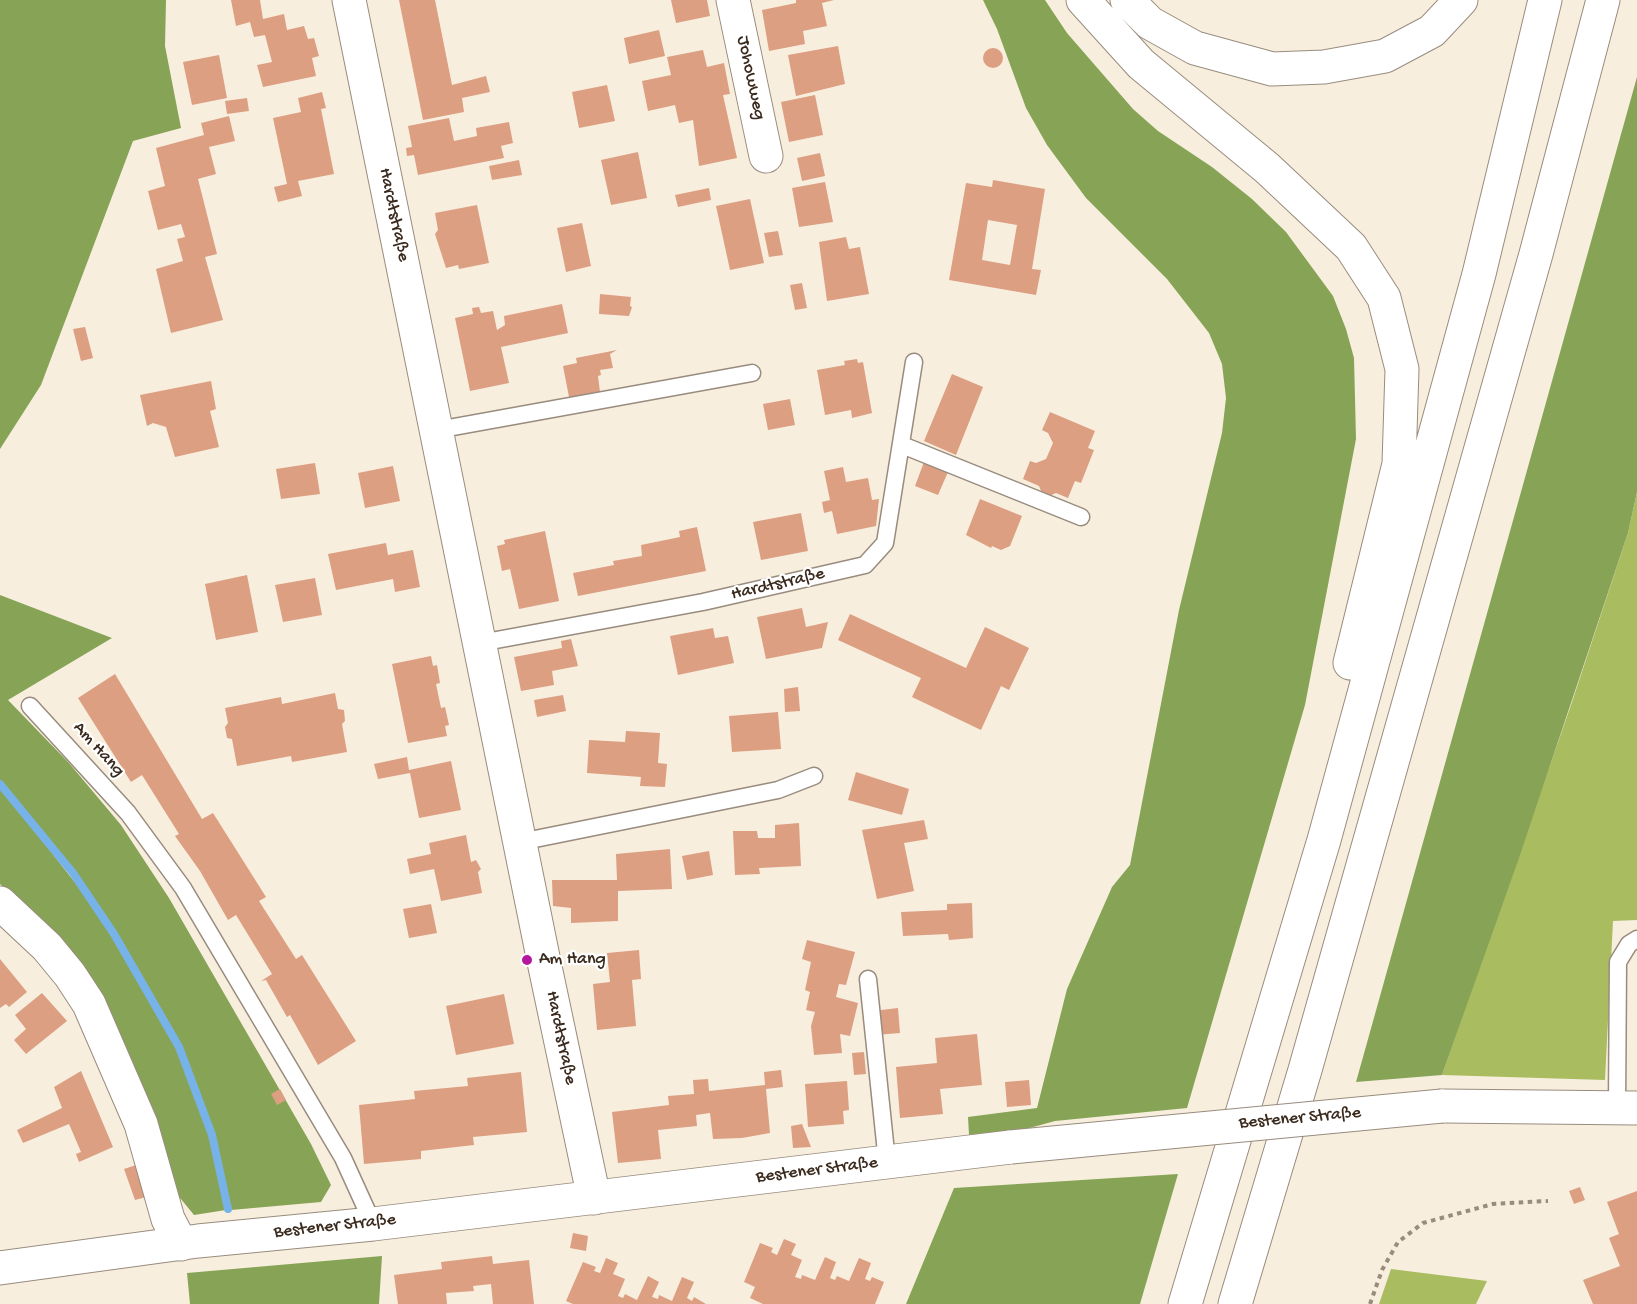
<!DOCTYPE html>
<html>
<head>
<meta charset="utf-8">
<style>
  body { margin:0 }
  canvas { display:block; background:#f7eede }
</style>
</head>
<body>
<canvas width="1637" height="1304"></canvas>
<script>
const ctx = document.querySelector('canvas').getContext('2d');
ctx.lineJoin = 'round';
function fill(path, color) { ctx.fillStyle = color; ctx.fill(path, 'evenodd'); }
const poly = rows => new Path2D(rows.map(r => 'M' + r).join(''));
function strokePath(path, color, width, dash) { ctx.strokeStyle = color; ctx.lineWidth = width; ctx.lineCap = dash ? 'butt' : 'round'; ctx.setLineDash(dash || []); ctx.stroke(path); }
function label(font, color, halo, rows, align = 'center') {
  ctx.font = font + ' "Gochi Hand",sans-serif'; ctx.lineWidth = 4.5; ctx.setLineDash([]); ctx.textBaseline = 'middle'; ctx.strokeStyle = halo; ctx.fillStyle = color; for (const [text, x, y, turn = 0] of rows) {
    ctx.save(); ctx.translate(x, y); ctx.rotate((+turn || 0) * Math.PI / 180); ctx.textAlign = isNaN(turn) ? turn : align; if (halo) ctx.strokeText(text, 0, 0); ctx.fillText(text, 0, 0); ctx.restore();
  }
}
const green = poly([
  [1637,492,1637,920,1613,921,1605,1080,1442,1075,1571,705,1628,533],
  [1391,1269,1487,1281,1476,1304,1379,1304]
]);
const forest = poly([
  [0,0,166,0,165,46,181,128,133,141,41,385,0,449],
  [983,0,1045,0,1067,33,1133,109,1158,131,1212,167,1252,199,1286,232,1333,296,1346,329,1354,358,1356,439,1305,705,1187,1108,1055,1121,1026,1129,969,1135,968,1117,1037,1108,1067,989,1112,887,1130,865,1179,610,1222,433,1226,398,1222,364,1209,333,1167,279,1086,198,1047,145,1026,108,997,29],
  [1637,77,1637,492,1628,533,1519,858,1442,1075,1356,1082],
  [0,595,112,638,8,700,69,763,121,825,169,898,311,1144,331,1185,321,1202,231,1210,214,1135,182,1049,149,988,82,882,0,781],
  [0,787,88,899,131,966,177,1048,207,1126,226,1210,194,1215,176,1193,60,941,0,884],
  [1178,1174,1140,1304,906,1304,954,1188],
  [382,1256,379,1304,190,1304,187,1273]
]);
const stream = poly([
  [0,784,73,873,114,934,179,1047,212,1135,228,1209]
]);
const building = poly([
  [231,0,260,0,263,19,284,14,287,30,304,26,308,39,314,38,319,56,312,58,316,76,263,87,257,65,272,62,265,35,254,37,250,22,236,26],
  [399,0,435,0,452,85,486,76,490,92,462,98,464,112,423,120],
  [671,0,707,0,710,16,676,23],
  [796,0,834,0,822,3,827,26,803,31,805,44,769,51,762,10,796,3],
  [659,30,665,56,629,64,624,38],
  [838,46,845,84,796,96,788,55],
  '983 58a10 10 0 1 1 20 0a10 10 0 1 1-20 0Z',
  [703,50,707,67,724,63,730,94,723,95,737,158,699,166,693,120,679,123,675,105,648,111,642,81,671,75,667,57],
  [219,55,227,98,192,105,183,62],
  [607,85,615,121,579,128,572,92],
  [322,92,326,108,321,109,334,174,298,181,302,196,278,202,274,187,287,184,273,118,301,112,298,98],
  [815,95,823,135,789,142,781,102],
  [247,98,249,111,227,114,225,101],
  [229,116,235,141,209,147,216,174,198,179,217,254,205,257,223,320,171,333,156,269,183,261,177,239,185,237,181,224,158,230,148,191,165,186,156,148,204,135,201,123],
  [449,118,454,141,477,136,476,128,509,122,513,143,501,146,504,158,418,175,414,155,407,156,406,148,412,147,408,126],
  [638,152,647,198,611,205,601,160],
  [820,153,825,176,802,181,797,158],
  [519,160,522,175,492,180,489,166],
  [993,180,1045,189,1032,269,1041,270,1036,295,949,280,966,183,992,187],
  [988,220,1017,225,1010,265,982,260],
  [825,182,833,222,799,227,792,188],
  [709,188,711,200,678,207,675,195],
  [750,199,764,263,730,270,716,206],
  [477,205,489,263,459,269,458,265,446,268,435,234,438,230,435,213],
  [582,223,591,266,566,272,557,228],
  [778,231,783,255,769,257,764,233],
  [846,237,849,249,860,247,869,294,827,301,819,242],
  [802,283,807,308,795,310,790,285],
  [600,294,631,297,630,306,632,307,629,316,599,314],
  [562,304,568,333,501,347,509,383,470,391,455,318,473,314,472,308,479,307,481,313,493,311,497,330,505,325,504,316],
  [85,327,93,358,81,361,73,329],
  [617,350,610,354,613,368,600,370,601,375,598,376,600,392,569,397,563,366,577,363,576,358],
  [857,359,858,363,863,362,872,413,852,418,851,410,825,415,817,370,845,365,844,361],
  [952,374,983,387,956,455,924,441],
  [211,381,216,409,210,411,219,447,175,457,166,427,153,423,147,426,140,395],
  [790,399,795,425,768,430,763,404],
  [1050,412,1095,431,1088,448,1094,450,1081,483,1075,481,1068,498,1056,493,1044,498,1039,486,1023,479,1030,461,1036,463,1046,459,1053,443,1048,433,1042,430],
  [924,462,948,472,938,495,915,486],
  [315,463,320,494,281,499,276,469],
  [393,466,400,501,365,508,358,473],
  [843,467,846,482,868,478,872,500,879,499,876,526,837,534,832,511,824,513,822,502,830,500,824,471],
  [980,499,1022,516,1010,546,1001,550,992,546,991,548,966,535],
  [801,513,808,551,761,560,753,522],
  [697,527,706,571,578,596,573,573,614,565,613,561,642,556,641,545,680,537,679,531],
  [545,531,559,601,519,609,510,569,502,571,497,546,505,544,504,540],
  [386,543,388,555,413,550,420,587,395,592,393,579,336,590,328,554],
  [247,575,258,632,216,640,205,584],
  [315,578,322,615,283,622,275,585],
  [802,608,806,627,828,622,822,648,766,659,757,617],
  [850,614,966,668,985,627,1029,648,1009,690,1001,686,981,730,912,697,921,678,838,640],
  [713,628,715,638,728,636,734,663,678,675,670,636],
  [571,639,578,666,552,671,554,685,521,691,514,657,562,648,561,641],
  [431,656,433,666,437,665,440,683,436,684,441,708,445,707,449,725,445,726,447,736,408,743,392,664],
  [115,674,202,819,213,813,266,897,259,901,296,959,302,955,356,1041,318,1065,290,1015,287,1017,266,980,261,981,272,974,236,915,228,920,200,871,175,836,179,834,142,775,131,782,78,698],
  [798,687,800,711,785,712,784,689],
  [335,693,338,709,344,710,345,721,342,724,347,752,292,762,291,756,237,766,232,739,227,738,225,727,228,723,225,708,281,697,282,704],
  [563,695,566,711,537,717,534,700],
  [778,712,781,749,732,752,729,716],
  [626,731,660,733,658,763,667,764,665,787,640,786,641,777,587,773,589,740,625,742],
  [407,757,409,770,451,761,461,810,419,818,410,773,378,779,374,764],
  [856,772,909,789,902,815,848,800],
  [924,820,928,839,904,843,914,891,877,899,862,830],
  [799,823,801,866,759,868,760,874,735,875,733,831,757,831,758,838,775,838,775,825],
  [466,835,471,862,476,860,481,869,478,872,482,893,441,901,434,869,410,874,407,859,431,854,429,843],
  [670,849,672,889,618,891,618,921,571,923,571,908,553,906,552,880,617,880,616,854],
  [709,851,713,875,687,880,682,856],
  [972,903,973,938,949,940,948,934,903,936,901,912,947,910,947,904],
  [431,904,437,933,409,938,403,909],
  [807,940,855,952,846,985,839,984,836,997,858,1003,850,1036,840,1034,842,1053,814,1055,811,1026,815,1012,806,1010,810,992,805,990,811,962,802,959],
  [639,950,641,979,632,980,636,1026,597,1030,593,984,610,982,607,953],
  [0,959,27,992,9,1007,6,1004,0,1008],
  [42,993,67,1021,26,1054,14,1040,26,1029,15,1015],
  [504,994,514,1044,456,1055,446,1006],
  [898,1008,900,1033,876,1035,873,1011],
  [977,1034,982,1085,940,1089,943,1114,900,1118,896,1067,937,1063,935,1038],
  [864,1052,866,1074,854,1075,852,1053],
  [781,1070,783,1087,766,1089,770,1133,742,1138,713,1139,710,1113,696,1115,697,1126,658,1130,661,1159,618,1163,612,1112,669,1105,668,1096,694,1094,693,1080,708,1079,709,1091,765,1085,764,1072],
  [81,1071,113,1147,79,1162,76,1154,81,1152,69,1124,23,1143,17,1130,62,1108,54,1087],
  [521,1072,527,1132,473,1137,474,1145,421,1151,421,1159,364,1164,359,1105,415,1099,414,1091,468,1086,467,1078],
  [1029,1080,1031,1105,1007,1107,1005,1082],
  [847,1081,849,1110,843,1111,844,1124,808,1127,805,1084],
  [280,1089,286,1100,277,1105,271,1094],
  [802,1124,811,1147,793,1148,791,1126],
  [139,1164,150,1196,135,1200,124,1169],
  [1580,1187,1585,1200,1574,1204,1569,1191],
  [1637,1191,1637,1304,1593,1304,1583,1280,1620,1266,1609,1238,1619,1234,1607,1202],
  [573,1233,588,1236,586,1251,570,1248],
  [784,1239,796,1244,791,1255,802,1260,795,1277,801,1279,802,1275,815,1280,825,1257,836,1262,830,1278,835,1280,837,1276,849,1281,859,1258,871,1263,865,1279,870,1281,872,1277,884,1282,875,1304,763,1304,750,1298,755,1287,744,1282,760,1243,773,1248,771,1252,777,1255],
  [492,1256,493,1264,529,1260,534,1304,493,1304,491,1284,473,1286,474,1291,446,1293,447,1304,398,1304,394,1275,442,1269,441,1262],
  [606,1258,618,1263,613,1274,625,1279,618,1296,623,1298,625,1294,637,1300,648,1276,659,1282,652,1297,658,1299,659,1295,672,1301,682,1277,694,1282,687,1298,692,1301,694,1297,706,1304,573,1304,566,1301,583,1262,596,1267,594,1271,600,1273]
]);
const path = poly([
  [1370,1304,1382,1270,1398,1242,1423,1223,1493,1204,1548,1201]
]);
const lane = poly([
  [437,430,752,373],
  [902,445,1081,517],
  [480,643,703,602,865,565,885,543,914,362],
  [30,706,128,813,183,888,343,1158,373,1224],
  [520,842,778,790,814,776],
  [868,979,887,1162],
  [1617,1107,1618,962,1629,944,1637,939]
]);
const street = poly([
  [349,0,544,962,594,1198],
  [733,0,766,156],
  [0,903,47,947,70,975,89,1004,141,1124,168,1219,181,1244]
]);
const secondary = poly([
  [1442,1106,1637,1108],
  [0,1268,198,1241,373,1224,1011,1147]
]);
const highway = poly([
  [1083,0,1141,64,1267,168,1351,247,1384,298,1402,369,1399,464,1350,663],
  [1127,0,1150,23,1195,48,1272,69,1324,67,1385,56,1432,31,1461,0],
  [1185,1304,1324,840,1479,274,1545,0],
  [1235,1304,1305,1070,1536,254,1603,0]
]);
const secondaryBridge = poly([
  [1011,1147,1442,1106]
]);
const markers = [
  [527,960,6,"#b5179e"]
];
const streetNames = [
  ["Johowweg",750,78,78],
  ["Hardtstraße",393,215,78],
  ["Hardtstraße",778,585,-13],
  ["Am Hang",98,750,48],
  ["Hardtstraße",560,1038,78],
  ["Bestener Straße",1300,1119,-5],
  ["Bestener Straße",817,1171,-7],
  ["Bestener Straße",335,1227,-6]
];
const poiNames = [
  ["Am Hang",539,960]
];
fill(green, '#aabc60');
fill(forest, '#87a456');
strokePath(stream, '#77b3e9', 8);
fill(building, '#dd9f82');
strokePath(lane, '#998c7e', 19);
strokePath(street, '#998c7e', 35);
strokePath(secondary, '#998c7e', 35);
strokePath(highway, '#998c7e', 35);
strokePath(path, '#998c7e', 4, [4.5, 4.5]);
strokePath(lane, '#fff', 16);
strokePath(street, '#fff', 33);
strokePath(secondary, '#fff', 33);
strokePath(highway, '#fff', 33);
strokePath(secondaryBridge, '#998c7e', 35, []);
strokePath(secondaryBridge, '#fff', 33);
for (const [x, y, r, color] of markers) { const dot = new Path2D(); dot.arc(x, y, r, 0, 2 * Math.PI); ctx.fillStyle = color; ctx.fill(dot); strokePath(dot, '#fff', 2); }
label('18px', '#3b2a1e', '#fff', streetNames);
label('18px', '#3b2a1e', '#fff', poiNames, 'left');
</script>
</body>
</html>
